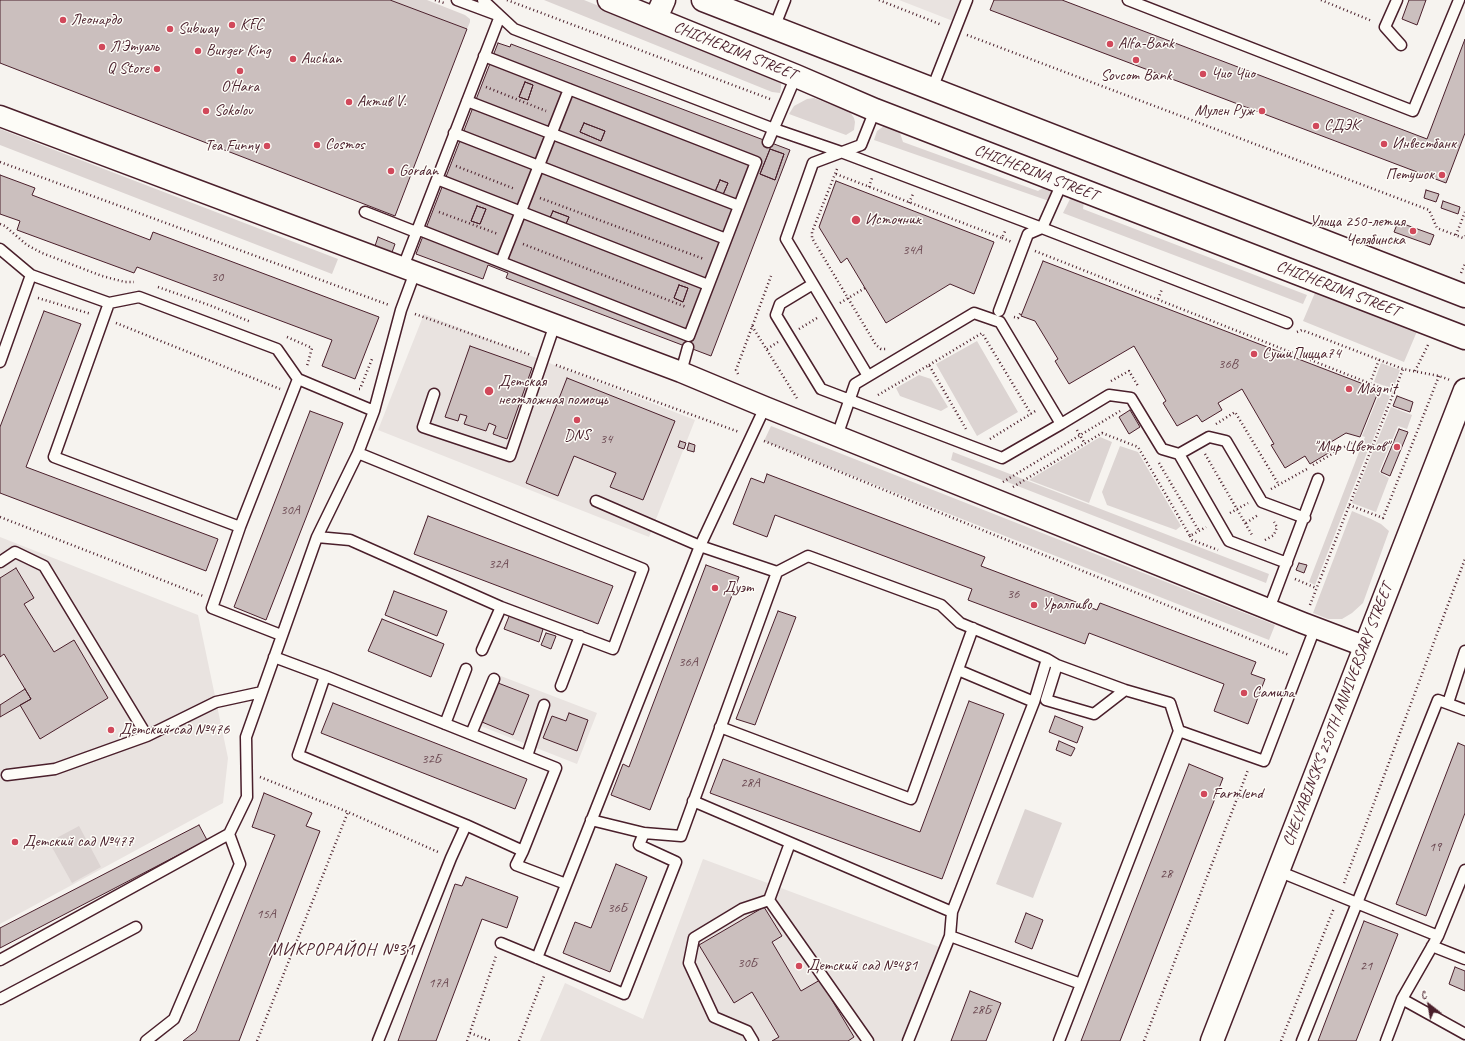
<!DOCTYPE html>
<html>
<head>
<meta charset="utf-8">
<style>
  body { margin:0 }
  #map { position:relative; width:1465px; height:1041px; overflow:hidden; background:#f6f3ef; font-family:Caveat,sans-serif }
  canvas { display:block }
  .north { position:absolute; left:1409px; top:985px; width:40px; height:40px; -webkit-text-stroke:3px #fdfcf7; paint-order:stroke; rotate:329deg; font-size:11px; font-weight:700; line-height:16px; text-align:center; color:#4a1f2b }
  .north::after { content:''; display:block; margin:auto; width:14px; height:18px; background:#4a1f2b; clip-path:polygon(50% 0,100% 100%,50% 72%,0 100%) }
</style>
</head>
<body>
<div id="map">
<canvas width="1465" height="1041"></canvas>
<div class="north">С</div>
</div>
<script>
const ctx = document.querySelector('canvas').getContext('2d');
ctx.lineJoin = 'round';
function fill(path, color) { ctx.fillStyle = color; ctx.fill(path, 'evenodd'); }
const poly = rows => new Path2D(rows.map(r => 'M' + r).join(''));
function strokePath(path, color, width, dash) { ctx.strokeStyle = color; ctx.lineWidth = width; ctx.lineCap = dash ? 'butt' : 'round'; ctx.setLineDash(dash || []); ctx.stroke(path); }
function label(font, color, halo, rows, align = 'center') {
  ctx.font = font + ' Caveat,sans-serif'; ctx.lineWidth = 3; ctx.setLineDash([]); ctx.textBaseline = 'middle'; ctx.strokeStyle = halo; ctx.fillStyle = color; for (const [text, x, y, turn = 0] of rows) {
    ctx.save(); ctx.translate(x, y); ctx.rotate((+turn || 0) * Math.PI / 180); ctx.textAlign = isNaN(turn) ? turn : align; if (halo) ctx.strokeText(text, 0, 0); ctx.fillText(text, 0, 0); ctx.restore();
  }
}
const built = poly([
  [899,0,961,0,953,21],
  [424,314,695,420,649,537,378,430],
  [0,537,198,615,228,758,223,803,0,924],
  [493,673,597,713,577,764,473,723],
  [703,859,942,948,905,1041,540,1041,565,983,643,1019]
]);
const green = poly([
  [390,0,427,0,465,15,470,19,470,22,467,29],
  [544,0,584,0,777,78,781,83,781,88,780,93,772,92],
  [814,98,850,112,854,118,855,122,854,130,846,135,789,114,794,106,807,99],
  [884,126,892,126,899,130,903,142,1038,191,1046,186,1050,188,1051,193,1049,201,874,140,877,131],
  [0,129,338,259,332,274,0,145],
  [1071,197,1084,202,1083,209,1307,295,1303,304,1063,213],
  [1317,288,1418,329,1404,362,1303,321],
  [977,341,1018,412,977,436,936,364],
  [1381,363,1400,370,1393,389,1374,382],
  [919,375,931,379,948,407,941,411,900,396,896,388],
  [1380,392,1390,396,1370,447,1362,444,1365,437,1362,436],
  [1391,407,1412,415,1407,429,1398,426,1379,472,1389,478,1376,512,1352,503],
  [771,426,1275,625,1269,640,764,441],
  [1100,437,1112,442,1089,503,1029,480],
  [1120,446,1138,452,1181,526,1176,530,1107,505,1102,492],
  [1361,447,1368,450,1315,585,1309,582],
  [953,452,1269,574,1266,583,951,460],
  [1352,511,1371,519,1381,524,1389,531,1363,603,1352,613,1342,619,1328,619,1313,613],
  [1025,809,1062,823,1033,898,996,884],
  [79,826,101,867,72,883,49,842]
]);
const building = poly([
  [0,0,390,0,467,29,395,216,0,63,0,0],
  [994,0,1062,0,1427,139,1465,39,1465,133,1446,183,990,10,994,0],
  [1409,0,1426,0,1417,25,1402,19,1409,0],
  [498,43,510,47,511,44,790,150,711,356,506,278,508,273,488,265,483,279,416,254,498,43],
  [525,82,533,85,528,100,519,97,525,82],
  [584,123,605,131,601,141,580,132,584,123],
  [770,149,784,154,775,180,760,174,770,149],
  [720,180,728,183,722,197,714,194,720,180],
  [477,206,486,209,480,224,471,221,477,206],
  [553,211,569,217,565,226,549,220,553,211],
  [679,285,688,288,683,302,674,298,679,285],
  [525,82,533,85,528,100,519,97,525,82],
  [584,123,605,131,601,141,580,132,584,123],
  [770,149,784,154,775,180,760,174,770,149],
  [0,175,35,188,32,195,150,240,153,232,379,317,355,379,322,366,332,340,137,267,134,273,17,230,20,221,0,214,0,175],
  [720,180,728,183,722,197,714,194,720,180],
  [836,181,994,242,974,294,950,284,886,323,847,258,841,263,819,227,836,181],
  [1426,190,1439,194,1436,202,1424,198,1426,190],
  [1443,201,1460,207,1458,214,1441,208,1443,201],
  [477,206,486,209,480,224,471,221,477,206],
  [553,211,569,217,565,226,549,220,553,211],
  [1398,222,1434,235,1430,245,1394,232,1398,222],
  [378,237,395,244,391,255,374,249,378,237],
  [1043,261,1379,390,1360,437,1346,433,1326,445,1330,452,1310,464,1305,456,1285,468,1271,445,1274,444,1242,389,1218,403,1222,410,1202,422,1197,415,1177,426,1163,403,1166,401,1134,346,1069,384,1055,361,1058,359,1035,321,1021,316,1043,261],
  [679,285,688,288,683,302,674,298,679,285],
  [44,311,81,324,26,467,218,539,206,571,0,493,0,427,44,311],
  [470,346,532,368,507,439,493,434,496,426,489,423,486,431,464,424,467,416,460,414,458,421,445,417,470,346],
  [567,378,675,421,643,500,610,487,616,473,574,456,558,496,526,483,567,378],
  [1397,396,1413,402,1410,412,1393,406,1397,396],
  [1130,410,1140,427,1129,434,1119,417,1130,410],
  [310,411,343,423,266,620,234,607,310,411],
  [1399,429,1408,432,1390,476,1381,472,1399,429],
  [680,441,686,443,684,449,678,447,680,441],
  [689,443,695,445,694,452,687,450,689,443],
  [767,474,985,557,981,566,1097,610,1100,603,1256,662,1251,674,1265,679,1248,724,1214,711,1224,684,1089,633,1085,644,968,600,972,589,775,515,767,537,733,524,751,478,764,483,767,474],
  [428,516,613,586,598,624,414,554,428,516],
  [1299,563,1307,565,1304,573,1296,570,1299,563],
  [706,565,739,577,650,810,611,795,623,764,629,767,706,565],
  [16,568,34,598,24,604,54,652,74,640,108,698,40,739,20,705,31,699,4,654,0,657,0,578,16,568],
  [394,591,447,611,437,636,385,615,394,591],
  [778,611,796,617,755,725,736,719,778,611],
  [510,614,544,626,539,642,504,629,510,614],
  [382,619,444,644,431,677,368,651,382,619],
  [546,633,556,636,551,649,541,645,546,633],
  [498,683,529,695,513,735,482,722,498,683],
  [25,689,31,699,0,717,0,705,25,689],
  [969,701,1004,714,942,879,710,793,723,759,920,832,969,701],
  [333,703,527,779,515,809,321,733,333,703],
  [569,713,588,720,577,751,543,738,552,716,566,721,569,713],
  [1055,716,1083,727,1077,743,1049,732,1055,716],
  [1059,741,1075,748,1071,756,1056,750,1059,741],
  [1458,743,1465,746,1465,813,1426,916,1396,904,1458,743],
  [1189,764,1223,778,1120,1041,1081,1041,1189,764],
  [264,793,312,813,306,826,320,831,239,1041,183,1041,196,1031,275,835,252,827,264,793],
  [199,825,207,840,0,948,0,928,199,825],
  [616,864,647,877,610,972,563,953,575,922,591,928,616,864],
  [466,877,518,897,507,928,482,919,436,1041,398,1041,455,884,462,886,466,877],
  [764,907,782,936,772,942,801,991,820,980,854,1037,848,1041,772,1041,779,1037,752,992,734,1003,699,945,764,907],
  [1026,913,1043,920,1032,949,1015,942,1026,913],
  [1364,921,1398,934,1356,1041,1318,1041,1364,921],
  [1455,967,1465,971,1465,991,1449,984,1455,967],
  [970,991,1001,1003,986,1041,951,1041,970,991]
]);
const path = poly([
  [435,0,444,3],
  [507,0,770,99],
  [879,0,942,25],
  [1321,0,1372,21],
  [967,35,1429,210,1437,228,1463,238,1465,236],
  [486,87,546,111],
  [0,162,389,305],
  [456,166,515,189],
  [837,169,812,232,812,238,876,345,881,349,886,349],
  [836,174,1002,238,1006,229],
  [869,187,872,178],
  [540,198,704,259],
  [909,203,913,194],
  [439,212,498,234],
  [0,224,5,226,27,245,42,253,102,276,125,282,134,282],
  [1456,235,1465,212],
  [1002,238,1012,242],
  [523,244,686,307],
  [1035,251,1394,393],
  [1461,273,1465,264],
  [158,287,209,305,251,322],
  [38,298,91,314],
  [1158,299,1162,289],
  [840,303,865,288],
  [415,314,531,355],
  [1014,317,1018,318,1021,312],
  [116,323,280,389],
  [752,326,798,400],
  [799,329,817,318],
  [1297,332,1302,330,1403,369,1439,376,1450,380],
  [287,337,312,348,307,366],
  [767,349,778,342],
  [556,365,739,432],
  [929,365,982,333,1031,414],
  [1415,371,1428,345],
  [738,374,736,370,771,276],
  [1111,381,1129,371,1138,386],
  [1370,383,1379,360],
  [359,389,360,389,372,359],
  [878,395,929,365,966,429],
  [1216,424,1235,412,1279,485],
  [1077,430,1085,444],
  [990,439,1037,410],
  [764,441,1289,655],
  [1205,454,1252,535],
  [1159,463,1199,531],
  [1313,465,1353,442,1370,449],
  [1003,482,1120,411],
  [1013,487,1102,433,1138,447,1190,536,1206,527],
  [1271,489,1307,469],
  [1349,505,1383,518,1439,376],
  [1230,513,1248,503],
  [0,517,203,596],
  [1246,523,1258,515],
  [1190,536,1192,540,1218,550],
  [1265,540,1274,535,1277,527,1274,522],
  [1295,579,1316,588],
  [1310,605,1403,369],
  [260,777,348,812,438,852],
  [1344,883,1465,559],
  [470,1033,491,1041],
  [257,1041,348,812],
  [467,1041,496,956],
  [519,1041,544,976],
  [1144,1041,1248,770],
  [1281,1041,1334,908]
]);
const service = poly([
  [483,0,514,29,774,129,841,152,1042,228,1287,323],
  [1128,0,1413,111,1459,0],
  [1397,0,1385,27,1401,45],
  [774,28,785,0],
  [932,89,967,0],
  [467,101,739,206],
  [454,133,726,239],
  [768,142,796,76],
  [437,179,708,285],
  [365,212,416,232],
  [417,229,689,336,756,162,484,56],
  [0,249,31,275,109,303,139,297,277,349,298,379,374,411],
  [501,262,569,89],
  [403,267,500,16,457,0],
  [813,284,786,239,813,163,861,145,875,110],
  [109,303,54,457,240,527],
  [999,311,1028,234,1042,228,1062,183],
  [0,362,31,275],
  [681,372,688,347],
  [868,376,813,284,780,304,776,315,821,389,1002,458,1061,424],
  [434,394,423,427,510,456,555,324],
  [837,436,855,384,974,313,1000,322,1061,424,1109,395,1131,398,1162,449,1179,454,1209,437,1226,441,1262,502,1305,518],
  [1179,454,1229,541,1287,563],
  [596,501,700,546,777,572,808,556,941,605,960,623,1047,659,1057,665,1125,690,1170,703,1179,731,1059,1041],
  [317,537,350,540,501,607,613,649,643,569,358,453],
  [0,562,15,552,44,566,147,736,216,702,262,692],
  [1269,609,1318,479],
  [281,635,212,608,240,527,298,379],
  [482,650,501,607],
  [274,657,325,676,556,768,523,851],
  [1047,659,1034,702,952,912,950,936,1081,984],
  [1057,665,1046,700,1094,714,1125,690],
  [958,670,1034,702],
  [325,676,298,755,466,825,523,851,516,865,566,884],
  [561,686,580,636],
  [1448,703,1465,651],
  [445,724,466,669],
  [720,727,911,799,973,628],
  [1179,731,1264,761,1315,628],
  [471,734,494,679],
  [527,756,544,705],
  [7,775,55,769,147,736],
  [693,801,952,912],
  [591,820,644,833,681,836,777,572],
  [1278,871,1438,936],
  [769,900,868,1041],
  [769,900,790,843],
  [501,943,624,994,676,862,639,845,644,833],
  [1432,946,1465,959],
  [537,958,700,546,765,407],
  [0,960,229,834],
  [0,999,136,927],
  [1402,999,1465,1034],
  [146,1041,174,1019,240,864,229,834,247,797,246,737,317,537,358,453,374,411,401,310,415,272],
  [378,1041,451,858,466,825],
  [753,1041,747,1031,714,1017,689,963,694,938,742,909,769,900],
  [908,1041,950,936],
  [1302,1041,1438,700,1465,710],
  [1386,1041,1402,999,1438,936,1465,870]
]);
const minor = poly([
  [0,116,681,372,765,407,1303,623,1364,646]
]);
const tertiary = poly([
  [1212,1041,1465,390]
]);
const primary = poly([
  [609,0,796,76,875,110,1465,338],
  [703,0,1465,296],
  [656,18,664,0]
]);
const markers = [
  [63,20,4,"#d1495b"],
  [232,25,4,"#d1495b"],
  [170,29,4,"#d1495b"],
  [1110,44,4,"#d1495b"],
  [102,47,4,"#d1495b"],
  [198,51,4,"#d1495b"],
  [293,59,4,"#d1495b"],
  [1136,60,4,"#d1495b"],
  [157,69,4,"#d1495b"],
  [240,71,4,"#d1495b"],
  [1203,74,4,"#d1495b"],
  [349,102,4,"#d1495b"],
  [206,111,4,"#d1495b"],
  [1262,111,4,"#d1495b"],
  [1316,126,4,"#d1495b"],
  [1384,144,4,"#d1495b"],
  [317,145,4,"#d1495b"],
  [267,146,4,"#d1495b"],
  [391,171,4,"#d1495b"],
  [1442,175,4,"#d1495b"],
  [856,220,5,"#d1495b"],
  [1413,231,4,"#d1495b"],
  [1254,354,4,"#d1495b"],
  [1349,389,4,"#d1495b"],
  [489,391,5,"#d1495b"],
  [577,420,4,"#d1495b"],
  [1397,447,4,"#d1495b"],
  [715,588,4,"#d1495b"],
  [1034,605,4,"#d1495b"],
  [1244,693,4,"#d1495b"],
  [111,730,4,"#d1495b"],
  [1204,794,4,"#d1495b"],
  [15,842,4,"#d1495b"],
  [799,966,4,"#d1495b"]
];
const numberNames = [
  ["34А",912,250],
  ["30",217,277],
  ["36В",1228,364],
  ["34",606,439],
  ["30А",290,510],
  ["32А",498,564],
  ["36",1013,594],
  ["36А",688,662],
  ["32Б",431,759],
  ["28А",750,783],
  ["19",1435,847],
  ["28",1166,874],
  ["36Б",617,908],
  ["15А",266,914],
  ["30Б",747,963],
  ["21",1366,966],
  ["17А",438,983],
  ["28Б",981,1010]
];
const poiNames = [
  ["Леонардо",71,20],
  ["KFC",240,25],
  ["Subway",178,29],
  ["Alfa-Bank",1118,44],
  ["Л'Этуаль",110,47],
  ["Burger King",206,51],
  ["Auchan",301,59],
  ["Q Store",149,69,"right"],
  ["Чио Чио",1211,74],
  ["Sovcom Bank",1136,76,"center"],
  ["O'Hara",240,87,"center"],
  ["Актив V.",357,102],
  ["Sokolov",214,111],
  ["Мулен Руж",1254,111,"right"],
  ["СДЭК",1324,126],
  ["Инвестбанк",1392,144],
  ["Cosmos",325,145],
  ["Tea Funny",259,146,"right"],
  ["Gordan",399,171],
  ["Петушок",1434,175,"right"],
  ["Источник",865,220],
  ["Улица 250-летия",1405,222,"right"],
  ["Челябинска",1405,240,"right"],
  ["СушиПицца74",1262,354],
  ["Детская",498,382],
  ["неотложная помощь",498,400],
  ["Magnit",1357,389],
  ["DNS",577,436,"center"],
  ["\"Мир Цветов\"",1389,447,"right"],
  ["Дуэт",723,588],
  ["Уралпиво",1042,605],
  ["Самила",1252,693],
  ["Детский сад №476",119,730],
  ["Farmlend",1212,794],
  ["Детский сад №477",23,842],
  ["Детский сад №481",807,966]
];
const streetNames = [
  ["CHICHERINA STREET",735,51,22],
  ["CHICHERINA STREET",1036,173,21],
  ["CHICHERINA STREET",1338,289,21],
  ["CHELYABINSK'S 250TH ANNIVERSARY STREET",1338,715,-69]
];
const quarterNames = [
  ["МИКРОРАЙОН №31",342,950]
];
fill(built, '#e9e3e0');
fill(green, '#dcd4d2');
fill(building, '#cbbfbe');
strokePath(building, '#4a1f2b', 1);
strokePath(service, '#4a1f2b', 13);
strokePath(minor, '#4a1f2b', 23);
strokePath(tertiary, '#4a1f2b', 25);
strokePath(primary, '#4a1f2b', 25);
strokePath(path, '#4a1f2b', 2.5, [1, 3]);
strokePath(service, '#fdfcf7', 10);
strokePath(minor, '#fdfcf7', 20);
strokePath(tertiary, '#fdfcf7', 22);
strokePath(primary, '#fdfcf7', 22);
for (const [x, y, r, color] of markers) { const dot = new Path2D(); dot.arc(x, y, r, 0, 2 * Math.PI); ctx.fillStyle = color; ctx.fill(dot); strokePath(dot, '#fdfcf7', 1.5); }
label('14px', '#6a4750', null, numberNames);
label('16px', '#4a1f2b', '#fdfcf7', poiNames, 'left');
label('16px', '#4a1f2b', '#fdfcf7', streetNames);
ctx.letterSpacing = '1px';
label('18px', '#4a1f2b', '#fdfcf7', quarterNames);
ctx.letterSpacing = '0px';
</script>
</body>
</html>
